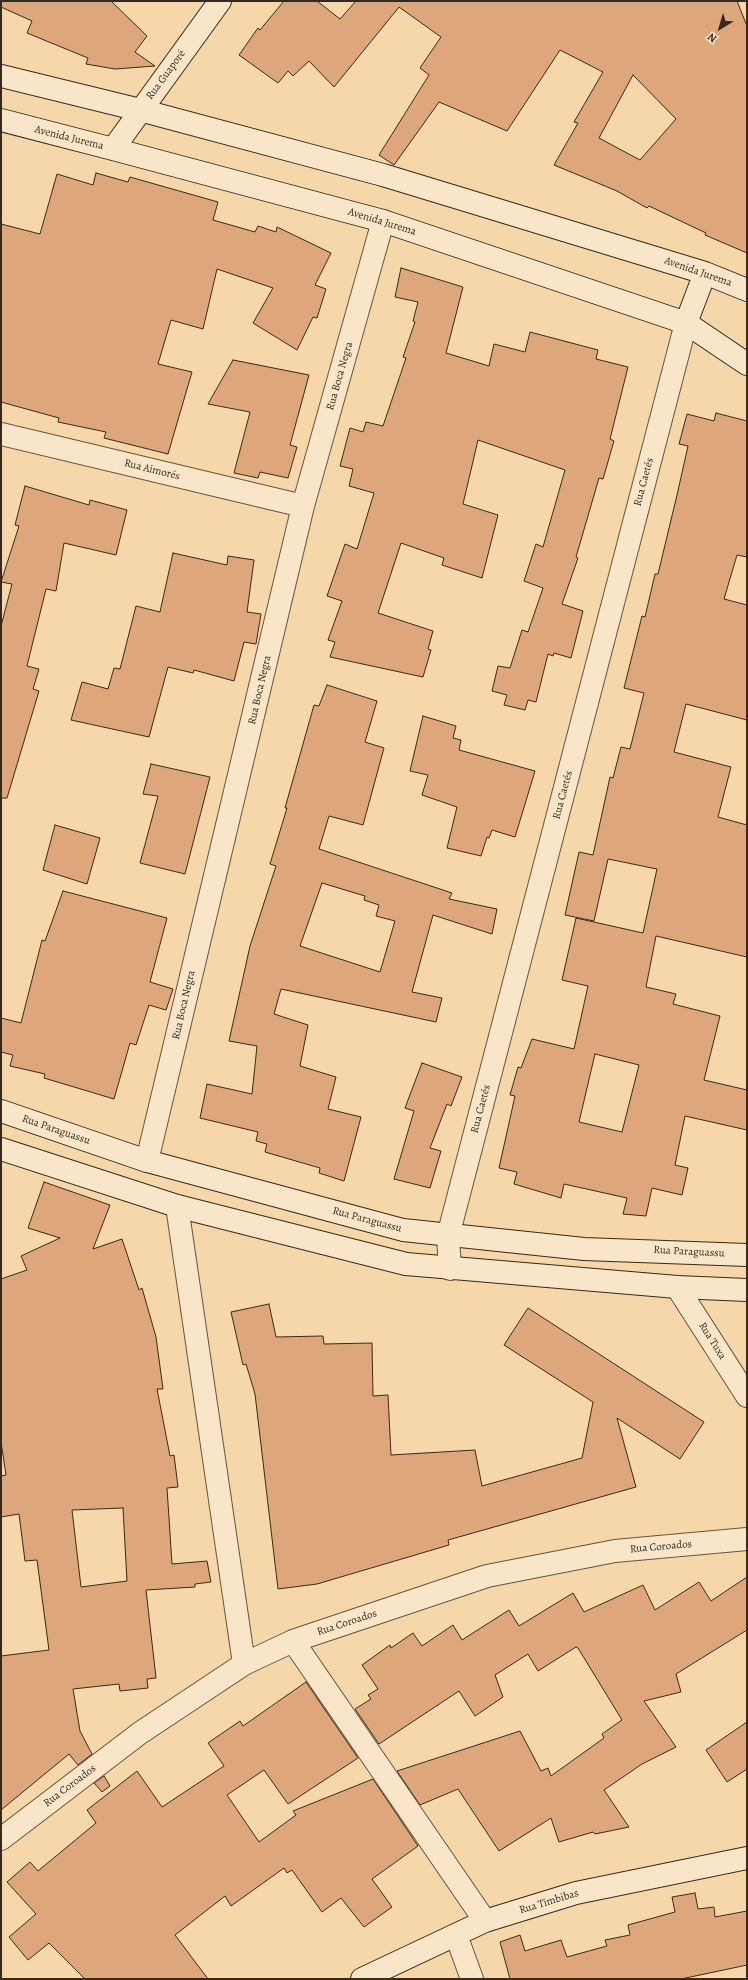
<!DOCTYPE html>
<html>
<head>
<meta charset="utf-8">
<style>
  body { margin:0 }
  #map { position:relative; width:748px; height:1980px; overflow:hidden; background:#f6d7aa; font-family:Alegreya,serif }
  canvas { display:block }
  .frame { position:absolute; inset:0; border:2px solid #39291d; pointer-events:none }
  .north { position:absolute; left:700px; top:8px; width:40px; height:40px; -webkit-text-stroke:3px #f9e5c8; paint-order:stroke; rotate:218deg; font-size:11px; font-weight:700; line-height:16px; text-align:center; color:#39291d }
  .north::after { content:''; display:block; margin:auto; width:14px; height:18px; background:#39291d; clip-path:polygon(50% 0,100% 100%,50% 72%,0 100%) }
</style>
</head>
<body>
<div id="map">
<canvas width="748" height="1980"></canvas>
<div class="frame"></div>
<div class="north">N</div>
</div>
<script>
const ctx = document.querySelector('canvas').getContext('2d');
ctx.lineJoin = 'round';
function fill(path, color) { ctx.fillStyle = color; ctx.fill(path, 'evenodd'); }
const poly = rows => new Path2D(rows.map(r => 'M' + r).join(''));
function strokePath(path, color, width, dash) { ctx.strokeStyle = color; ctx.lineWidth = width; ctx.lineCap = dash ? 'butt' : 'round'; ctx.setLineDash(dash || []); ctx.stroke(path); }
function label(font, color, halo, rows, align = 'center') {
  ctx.font = font + ' Alegreya,serif'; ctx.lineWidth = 3; ctx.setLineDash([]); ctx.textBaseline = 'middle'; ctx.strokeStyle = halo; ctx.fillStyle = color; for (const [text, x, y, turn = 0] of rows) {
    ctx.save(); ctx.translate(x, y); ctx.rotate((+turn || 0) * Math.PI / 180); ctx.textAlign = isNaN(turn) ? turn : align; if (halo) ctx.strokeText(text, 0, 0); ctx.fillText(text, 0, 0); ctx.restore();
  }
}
const building = poly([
  [1,1,111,1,147,36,135,52,155,66,115,69,86,64,88,58,27,33,32,21,1,7,1,1],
  [284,1,317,1,340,19,356,1,737,1,747,26,747,253,705,235,706,233,649,206,647,208,617,191,554,165,578,123,574,122,603,72,560,50,507,131,439,102,394,165,379,155,429,75,420,68,441,37,399,7,334,87,309,61,293,76,288,71,278,83,239,55,258,28,260,30,284,1],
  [633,75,676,119,640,160,599,138,633,75],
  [96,173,128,182,130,177,218,202,213,220,255,232,258,226,276,232,277,227,331,253,315,285,326,289,317,318,313,317,297,350,253,323,273,288,217,269,203,329,171,320,158,364,192,372,168,454,104,438,106,432,58,422,59,418,1,402,1,224,40,234,57,174,93,185,96,173],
  [401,268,463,287,446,353,489,366,494,344,525,352,530,332,598,350,596,359,628,367,610,439,614,441,603,479,599,478,576,557,578,558,562,604,583,611,571,658,554,653,553,656,548,654,536,702,528,700,525,710,504,705,507,695,492,691,498,666,510,668,522,630,528,632,543,588,524,581,536,544,543,547,565,470,478,440,463,504,498,515,482,578,442,565,444,558,401,543,378,613,433,631,428,649,431,650,423,677,330,657,335,642,328,640,342,601,327,596,345,544,357,549,374,493,349,486,353,469,340,466,350,428,363,432,366,422,383,426,406,358,403,357,415,322,413,321,418,302,395,297,401,268],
  [233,360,309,375,290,445,297,447,288,478,260,472,258,478,234,473,250,412,208,404,233,360],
  [716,413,747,421,747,557,737,555,724,599,747,605,747,720,686,704,674,752,731,767,718,817,747,825,747,957,656,936,646,987,676,994,673,1004,720,1016,704,1080,747,1090,747,1130,685,1116,675,1165,688,1168,682,1195,652,1188,646,1216,623,1214,627,1198,564,1184,561,1198,514,1184,517,1172,499,1168,515,1096,510,1095,518,1067,521,1068,532,1039,574,1049,588,986,562,980,576,918,643,933,657,869,608,859,594,921,565,915,579,852,593,855,610,777,613,778,621,747,630,749,644,693,624,688,642,616,645,617,655,574,658,574,677,495,688,446,679,444,687,414,714,421,716,413],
  [595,1054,639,1065,622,1132,579,1122,595,1054],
  [25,486,89,505,90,500,127,510,116,555,64,543,56,591,46,589,27,666,39,669,33,689,39,691,7,798,1,798,1,626,12,584,1,582,19,526,15,525,25,486],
  [173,553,227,565,228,556,254,560,247,612,261,614,256,644,244,642,234,681,194,670,193,673,168,667,149,737,71,720,82,682,108,689,114,668,120,669,136,606,160,612,173,553],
  [327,685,377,701,365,742,384,748,363,825,329,816,319,849,452,893,449,899,497,909,492,934,433,915,412,992,442,998,436,1022,281,989,274,1014,308,1025,300,1066,336,1077,328,1109,361,1117,344,1181,319,1173,320,1168,265,1152,267,1144,256,1141,258,1132,200,1118,207,1084,252,1094,257,1046,229,1041,250,946,276,866,270,864,287,808,285,808,314,705,319,706,327,685],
  [322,883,365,896,364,900,379,905,376,916,395,921,380,972,300,946,322,883],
  [423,716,456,726,453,738,461,740,459,750,535,771,515,837,492,830,489,838,487,837,481,856,447,848,457,807,422,795,428,775,410,771,423,716],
  [151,764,210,777,185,874,140,863,158,796,143,794,151,764],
  [55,825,100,838,87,884,43,870,55,825],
  [63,891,167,918,150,982,173,989,166,1010,149,1005,136,1045,130,1043,114,1099,44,1078,45,1074,10,1066,13,1055,1,1052,1,1018,21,1023,42,940,45,941,63,891],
  [422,1063,462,1077,451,1106,447,1104,430,1148,441,1151,430,1188,394,1179,414,1111,405,1108,422,1063],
  [44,1182,110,1205,93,1249,122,1239,139,1290,142,1288,156,1337,163,1389,157,1389,170,1456,174,1455,178,1487,167,1488,172,1564,207,1561,211,1582,195,1584,195,1587,146,1590,156,1678,147,1679,148,1688,120,1691,119,1684,73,1689,80,1731,92,1754,78,1765,69,1754,1,1810,1,1656,49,1650,37,1560,25,1561,19,1514,1,1517,1,1476,6,1475,1,1442,1,1279,27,1270,21,1256,60,1238,28,1228,44,1182],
  [123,1508,127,1581,81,1587,72,1510,123,1508],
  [269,1304,276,1337,323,1336,324,1344,372,1343,373,1396,388,1395,391,1455,475,1450,482,1486,582,1458,593,1402,504,1345,528,1308,704,1422,680,1459,617,1418,636,1487,448,1540,449,1545,317,1584,278,1589,255,1394,246,1364,243,1365,231,1312,269,1304],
  [747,1577,747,1630,676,1674,681,1692,644,1701,676,1747,642,1764,604,1790,629,1827,595,1834,593,1832,559,1842,551,1818,499,1851,458,1789,420,1805,397,1771,520,1731,541,1771,548,1768,551,1776,604,1738,602,1734,622,1720,578,1648,576,1647,538,1671,528,1654,495,1675,503,1697,475,1716,459,1691,379,1744,355,1709,371,1699,368,1695,378,1689,362,1665,390,1645,391,1648,413,1633,422,1646,453,1625,462,1640,509,1610,519,1626,573,1593,584,1612,643,1585,655,1610,699,1582,711,1601,747,1577],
  [306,1682,358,1758,288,1804,264,1770,227,1795,259,1842,296,1815,293,1811,373,1779,418,1846,372,1879,392,1907,364,1927,341,1898,322,1912,292,1870,287,1873,284,1868,231,1906,225,1896,175,1935,208,1979,85,1979,49,1943,28,1960,9,1937,36,1914,7,1882,30,1862,38,1871,96,1823,87,1810,137,1771,162,1807,224,1766,208,1743,240,1721,243,1726,306,1682],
  [747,1722,747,1769,727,1782,706,1750,747,1722],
  [104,1776,110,1786,102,1792,94,1783,104,1776],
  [695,1893,698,1909,714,1907,715,1917,747,1911,747,1965,681,1979,510,1979,500,1942,520,1935,525,1951,561,1940,567,1957,607,1946,605,1940,630,1935,628,1925,675,1912,672,1897,695,1893]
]);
const street = poly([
  [1,434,303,506],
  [147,1161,303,506,383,221],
  [177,1206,244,1664],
  [450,1269,448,1236,686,323],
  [677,1287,747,1396],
  [293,1641,485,1921],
  [1,1839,140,1733,244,1664,293,1641,487,1576,615,1551,747,1539],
  [456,1935,472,1979]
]);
const secondary = poly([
  [1,76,140,110,383,175,705,273,747,290],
  [1,120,113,149,383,221,686,323,747,364],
  [113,149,220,1],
  [686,323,705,273],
  [1,1111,147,1161,403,1230,584,1249,747,1255],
  [1,1149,177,1206,406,1264,677,1287,747,1290],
  [362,1979,485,1921,576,1893,747,1858]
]);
const streetNames = [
  ["Rua Guaporé",166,75,-54],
  ["Avenida Jurema",69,138,14],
  ["Avenida Jurema",382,222,17],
  ["Avenida Jurema",698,272,19],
  ["Rua Boca Negra",340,376,-74],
  ["Rua Aimorés",152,470,14],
  ["Rua Caetés",644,482,-75],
  ["Rua Boca Negra",260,690,-77],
  ["Rua Caetés",563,795,-75],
  ["Rua Boca Negra",184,1005,-77],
  ["Rua Caetés",481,1109,-75],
  ["Rua Paraguassu",56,1130,19],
  ["Rua Paraguassu",367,1220,15],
  ["Rua Paraguassu",689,1252,3],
  ["Rua Tuxa",712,1341,58],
  ["Rua Coroados",661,1547,-5],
  ["Rua Coroados",347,1623,-18],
  ["Rua Coroados",70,1786,-37],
  ["Rua Timbibas",549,1902,-17]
];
fill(building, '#dea77b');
strokePath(building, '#39291d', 1);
strokePath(street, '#685440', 24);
strokePath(secondary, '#39291d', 24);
strokePath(street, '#f9e5c8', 22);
strokePath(secondary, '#f9e5c8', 22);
label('11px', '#39291d', '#f9e5c8', streetNames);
</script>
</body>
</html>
